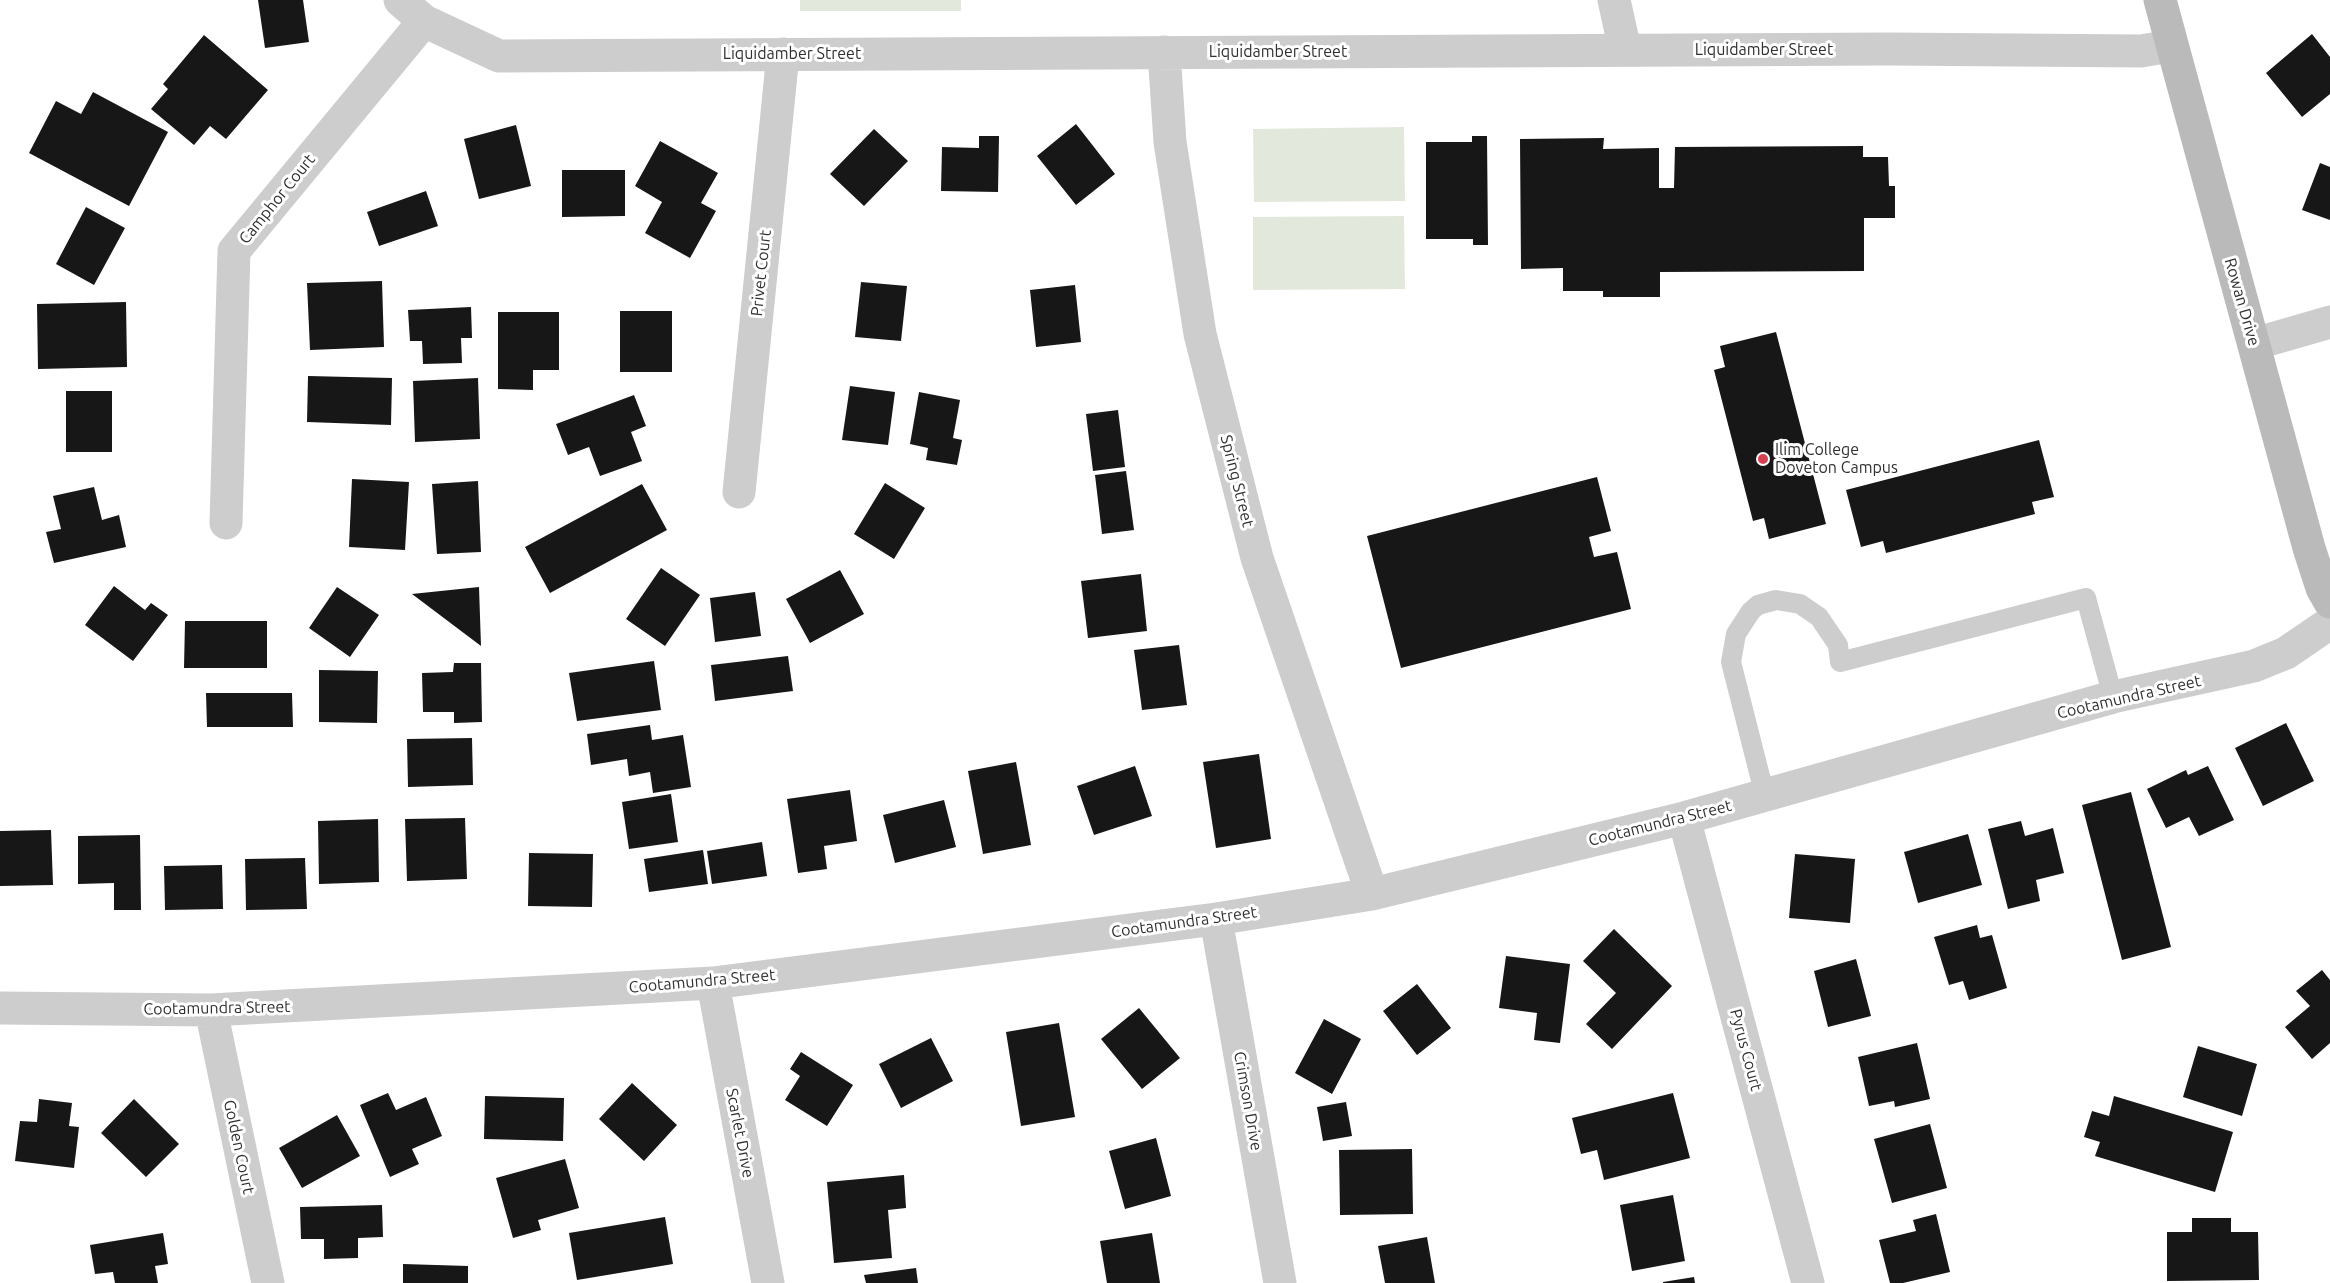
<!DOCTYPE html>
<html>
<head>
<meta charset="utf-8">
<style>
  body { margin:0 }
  canvas { display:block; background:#fff }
</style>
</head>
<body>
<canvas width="2330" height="1283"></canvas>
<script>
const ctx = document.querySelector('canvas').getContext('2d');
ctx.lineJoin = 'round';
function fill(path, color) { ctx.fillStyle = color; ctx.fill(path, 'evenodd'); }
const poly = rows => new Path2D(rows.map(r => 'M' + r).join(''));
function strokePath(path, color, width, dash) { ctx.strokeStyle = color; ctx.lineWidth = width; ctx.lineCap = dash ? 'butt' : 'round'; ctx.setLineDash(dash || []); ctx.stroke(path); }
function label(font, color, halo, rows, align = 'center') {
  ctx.font = font + ' Ubuntu,sans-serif'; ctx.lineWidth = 6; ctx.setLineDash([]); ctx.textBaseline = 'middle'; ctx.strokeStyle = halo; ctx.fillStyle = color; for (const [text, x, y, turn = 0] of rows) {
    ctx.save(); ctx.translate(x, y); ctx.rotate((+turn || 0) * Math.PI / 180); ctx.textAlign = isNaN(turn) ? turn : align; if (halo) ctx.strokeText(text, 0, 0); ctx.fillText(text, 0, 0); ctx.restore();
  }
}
const green = poly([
  [800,0,961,0,961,11,800,11],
  [1404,127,1405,201,1254,202,1253,129],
  [1404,216,1405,289,1253,290,1253,217]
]);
const building = poly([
  [258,0,303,0,309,42,265,48],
  [2312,34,2330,57,2330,94,2302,117,2266,73],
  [204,35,268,90,226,139,210,126,194,145,151,109,168,89,163,84],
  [93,92,168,132,129,206,29,153,56,101,81,114],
  [1076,124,1115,174,1076,205,1037,156],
  [516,125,531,186,479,199,464,139],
  [874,129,908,161,864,206,830,174],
  [979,136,999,136,998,192,941,191,942,147,979,148],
  [1472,136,1487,136,1488,245,1473,245,1473,239,1426,239,1426,142,1472,142],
  [1604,138,1603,149,1659,148,1659,188,1674,188,1675,147,1863,146,1863,157,1888,157,1889,186,1895,186,1895,218,1864,218,1864,271,1660,272,1660,297,1603,297,1603,291,1563,291,1563,268,1521,269,1520,139],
  [660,141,718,173,701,203,716,211,690,258,645,233,662,202,635,186],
  [2320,163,2330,167,2330,220,2302,210],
  [562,170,625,170,625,216,562,217],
  [426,191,438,226,379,246,367,212],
  [86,207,125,228,94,285,56,264],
  [382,281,384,347,310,350,307,283],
  [861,282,907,286,901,341,855,337],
  [1075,285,1081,342,1036,347,1030,290],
  [126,302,127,367,38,369,37,304],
  [471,307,472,338,461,338,462,363,423,364,422,341,410,341,408,310],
  [620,311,672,311,672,372,620,372],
  [498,312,559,312,559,370,533,370,533,390,498,389],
  [1776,332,1826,524,1769,539,1764,518,1753,521,1714,370,1725,367,1720,346],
  [308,376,392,378,391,425,307,422],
  [478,378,480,439,415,442,413,381],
  [850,386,895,392,888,445,842,440],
  [66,391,112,391,112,452,66,452],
  [919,392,960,400,953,438,962,440,957,465,926,460,928,448,910,444],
  [634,395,646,426,631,432,642,461,600,476,589,447,568,455,556,424],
  [1118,410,1125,467,1093,471,1086,414],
  [2039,440,2054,497,2032,502,2035,514,1886,553,1883,541,1861,547,1846,490],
  [1126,471,1134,530,1102,534,1095,475],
  [1597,477,1611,531,1589,537,1594,557,1617,552,1631,609,1401,668,1367,536],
  [352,479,409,482,405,550,349,547],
  [478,481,481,552,437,554,432,484],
  [885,483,925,508,894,559,854,534],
  [642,484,667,530,550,593,525,547],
  [94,487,102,520,119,515,126,547,54,563,46,532,61,529,53,496],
  [661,568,700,595,665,646,626,619],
  [840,570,864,614,810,643,786,599],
  [1141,574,1147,631,1088,638,1081,581],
  [114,586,145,610,151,603,168,615,133,661,85,625],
  [337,587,379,615,350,657,309,628],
  [479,587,481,646,412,594],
  [755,592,761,636,715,642,710,598],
  [185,621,267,621,267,668,184,668],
  [1179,645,1187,705,1142,710,1134,650],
  [788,656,793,691,715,701,711,665],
  [654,661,661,710,577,721,569,673],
  [454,663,481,663,482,722,454,723,454,712,423,712,422,673,453,672],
  [319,670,378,671,377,723,319,722],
  [206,693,292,693,293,727,207,727],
  [2286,723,2314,781,2263,806,2235,748],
  [650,725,652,740,683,735,691,787,653,793,650,772,629,776,627,759,591,765,587,734],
  [472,738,473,785,408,787,407,739],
  [1259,754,1271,839,1216,848,1203,762],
  [1016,762,1031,845,983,854,968,771],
  [1135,766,1152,816,1094,835,1077,786],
  [2208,766,2234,820,2199,836,2189,817,2166,828,2147,789,2186,770,2188,775],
  [850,790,857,841,824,846,827,869,798,873,787,799],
  [2131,792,2171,947,2122,960,2082,805],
  [671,794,678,842,629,849,622,802],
  [944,800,956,847,895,863,883,815],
  [465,818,467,879,407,881,405,819],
  [378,819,379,882,319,884,318,821],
  [2021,821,2025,836,2053,828,2064,873,2036,880,2040,901,2008,909,1988,829],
  [51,830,53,885,0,886,0,831],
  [1968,834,1982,885,1918,903,1904,852],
  [140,835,141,910,114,910,114,883,78,884,78,836],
  [762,842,767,876,712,884,707,851],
  [703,850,708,884,649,892,644,859],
  [529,853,593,854,592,907,528,906],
  [1795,854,1855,859,1850,923,1789,918],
  [305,858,307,909,246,910,245,859],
  [222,865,223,909,165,910,164,866],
  [1977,925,1980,938,1992,935,2007,988,1969,1000,1963,981,1949,985,1934,937],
  [1614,929,1672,986,1612,1049,1586,1024,1616,993,1583,961],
  [1506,956,1570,964,1560,1043,1534,1040,1537,1013,1499,1008],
  [1856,959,1871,1016,1828,1027,1814,971],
  [2322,970,2330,980,2330,1043,2312,1059,2285,1027,2310,1006,2296,991],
  [1417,984,1451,1028,1417,1055,1383,1011],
  [1139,1008,1180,1058,1142,1089,1101,1039],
  [1324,1019,1361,1039,1332,1094,1295,1073],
  [1059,1023,1075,1117,1021,1126,1006,1032],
  [931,1038,953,1081,901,1108,879,1064],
  [1917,1043,1930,1099,1895,1107,1894,1101,1869,1106,1858,1057],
  [2198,1046,2257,1064,2242,1116,2183,1097],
  [801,1052,853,1085,827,1126,785,1100,800,1076,790,1069],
  [632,1083,677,1125,644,1161,599,1119],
  [388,1093,396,1110,426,1097,442,1136,412,1149,419,1164,390,1177,360,1105],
  [1673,1093,1690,1158,1604,1180,1597,1150,1581,1154,1572,1118],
  [485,1096,564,1098,563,1141,484,1139],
  [2114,1096,2233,1132,2215,1192,2095,1156,2100,1142,2084,1137,2092,1111,2109,1116],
  [39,1099,72,1103,69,1126,79,1127,74,1168,15,1161,20,1121,37,1122],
  [134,1099,179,1144,146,1177,101,1133],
  [1346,1102,1352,1136,1323,1141,1317,1107],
  [337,1115,360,1156,302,1188,279,1148],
  [1930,1124,1947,1188,1892,1203,1874,1139],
  [1156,1138,1171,1196,1125,1209,1109,1151],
  [1412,1149,1413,1214,1340,1215,1339,1150],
  [565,1159,579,1208,538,1220,541,1230,513,1238,496,1178],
  [904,1175,906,1208,888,1210,892,1258,834,1263,827,1182],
  [1673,1195,1685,1261,1632,1271,1620,1205],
  [382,1205,383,1237,358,1238,358,1258,324,1259,324,1239,301,1239,300,1207],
  [1936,1214,1950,1272,1903,1283,1890,1283,1879,1240,1916,1231,1913,1220],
  [665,1217,673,1264,577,1280,569,1233],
  [2192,1218,2231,1218,2231,1232,2258,1232,2259,1280,2167,1281,2167,1232,2192,1232],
  [163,1233,168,1264,155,1266,158,1283,115,1283,113,1272,95,1274,90,1245],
  [1152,1233,1160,1283,1107,1283,1100,1241],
  [1427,1237,1435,1283,1385,1283,1378,1246],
  [403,1264,468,1266,468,1283,403,1283],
  [916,1268,918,1283,866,1283,864,1275],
  [1694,1277,1695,1283,1663,1283,1663,1282]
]);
const lane = poly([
  [1765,796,1731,662,1736,634,1751,611,1758,605,1776,600,1800,604,1819,617,1838,645,1840,662,2086,598,2113,697]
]);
const street = poly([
  [400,0,424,21,499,56,1889,49,2141,51,2171,46],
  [1614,0,1625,50],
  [1164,52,1170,142,1200,334,1257,558,1372,894],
  [2254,344,2330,322],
  [739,492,783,54],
  [226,523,234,251,424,21],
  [1684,818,1808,1283],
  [1216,919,1280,1283],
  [713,983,768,1283],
  [0,1008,211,1010,713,983,1216,919,1372,894,1684,818,2113,697,2254,666,2286,653,2330,623],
  [211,1010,268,1283]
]);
const secondary = poly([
  [2160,0,2309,548,2322,588,2330,602]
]);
const markers = [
  [1763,459,6,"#d64252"]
];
const streetNames = [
  ["Liquidamber Street",1764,50],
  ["Liquidamber Street",1278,52],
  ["Liquidamber Street",792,54],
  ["Camphor Court",277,199,-51],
  ["Privet Court",761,273,-84],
  ["Rowan Drive",2242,302,74],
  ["Spring Street",1237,481,76],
  ["Cootamundra Street",2129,697,-13],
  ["Cootamundra Street",1660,823,-14],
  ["Cootamundra Street",1184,922,-8],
  ["Cootamundra Street",702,981,-5],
  ["Cootamundra Street",217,1008,-1],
  ["Pyrus Court",1746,1050,75],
  ["Crimson Drive",1248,1101,80],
  ["Scarlet Drive",740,1133,79],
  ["Golden Court",239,1147,78]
];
const poiNames = [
  ["Ilim College",1775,450],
  ["Doveton Campus",1775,468]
];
fill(green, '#e3e8dc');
fill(building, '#171717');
strokePath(lane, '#cdcdcd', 20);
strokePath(street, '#cdcdcd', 33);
strokePath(secondary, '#bababa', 33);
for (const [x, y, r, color] of markers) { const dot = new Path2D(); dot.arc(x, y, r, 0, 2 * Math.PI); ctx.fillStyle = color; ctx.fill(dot); strokePath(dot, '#fff', 2); }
label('16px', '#303030', '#fff', streetNames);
label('16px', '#303030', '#fff', poiNames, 'left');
</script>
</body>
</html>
